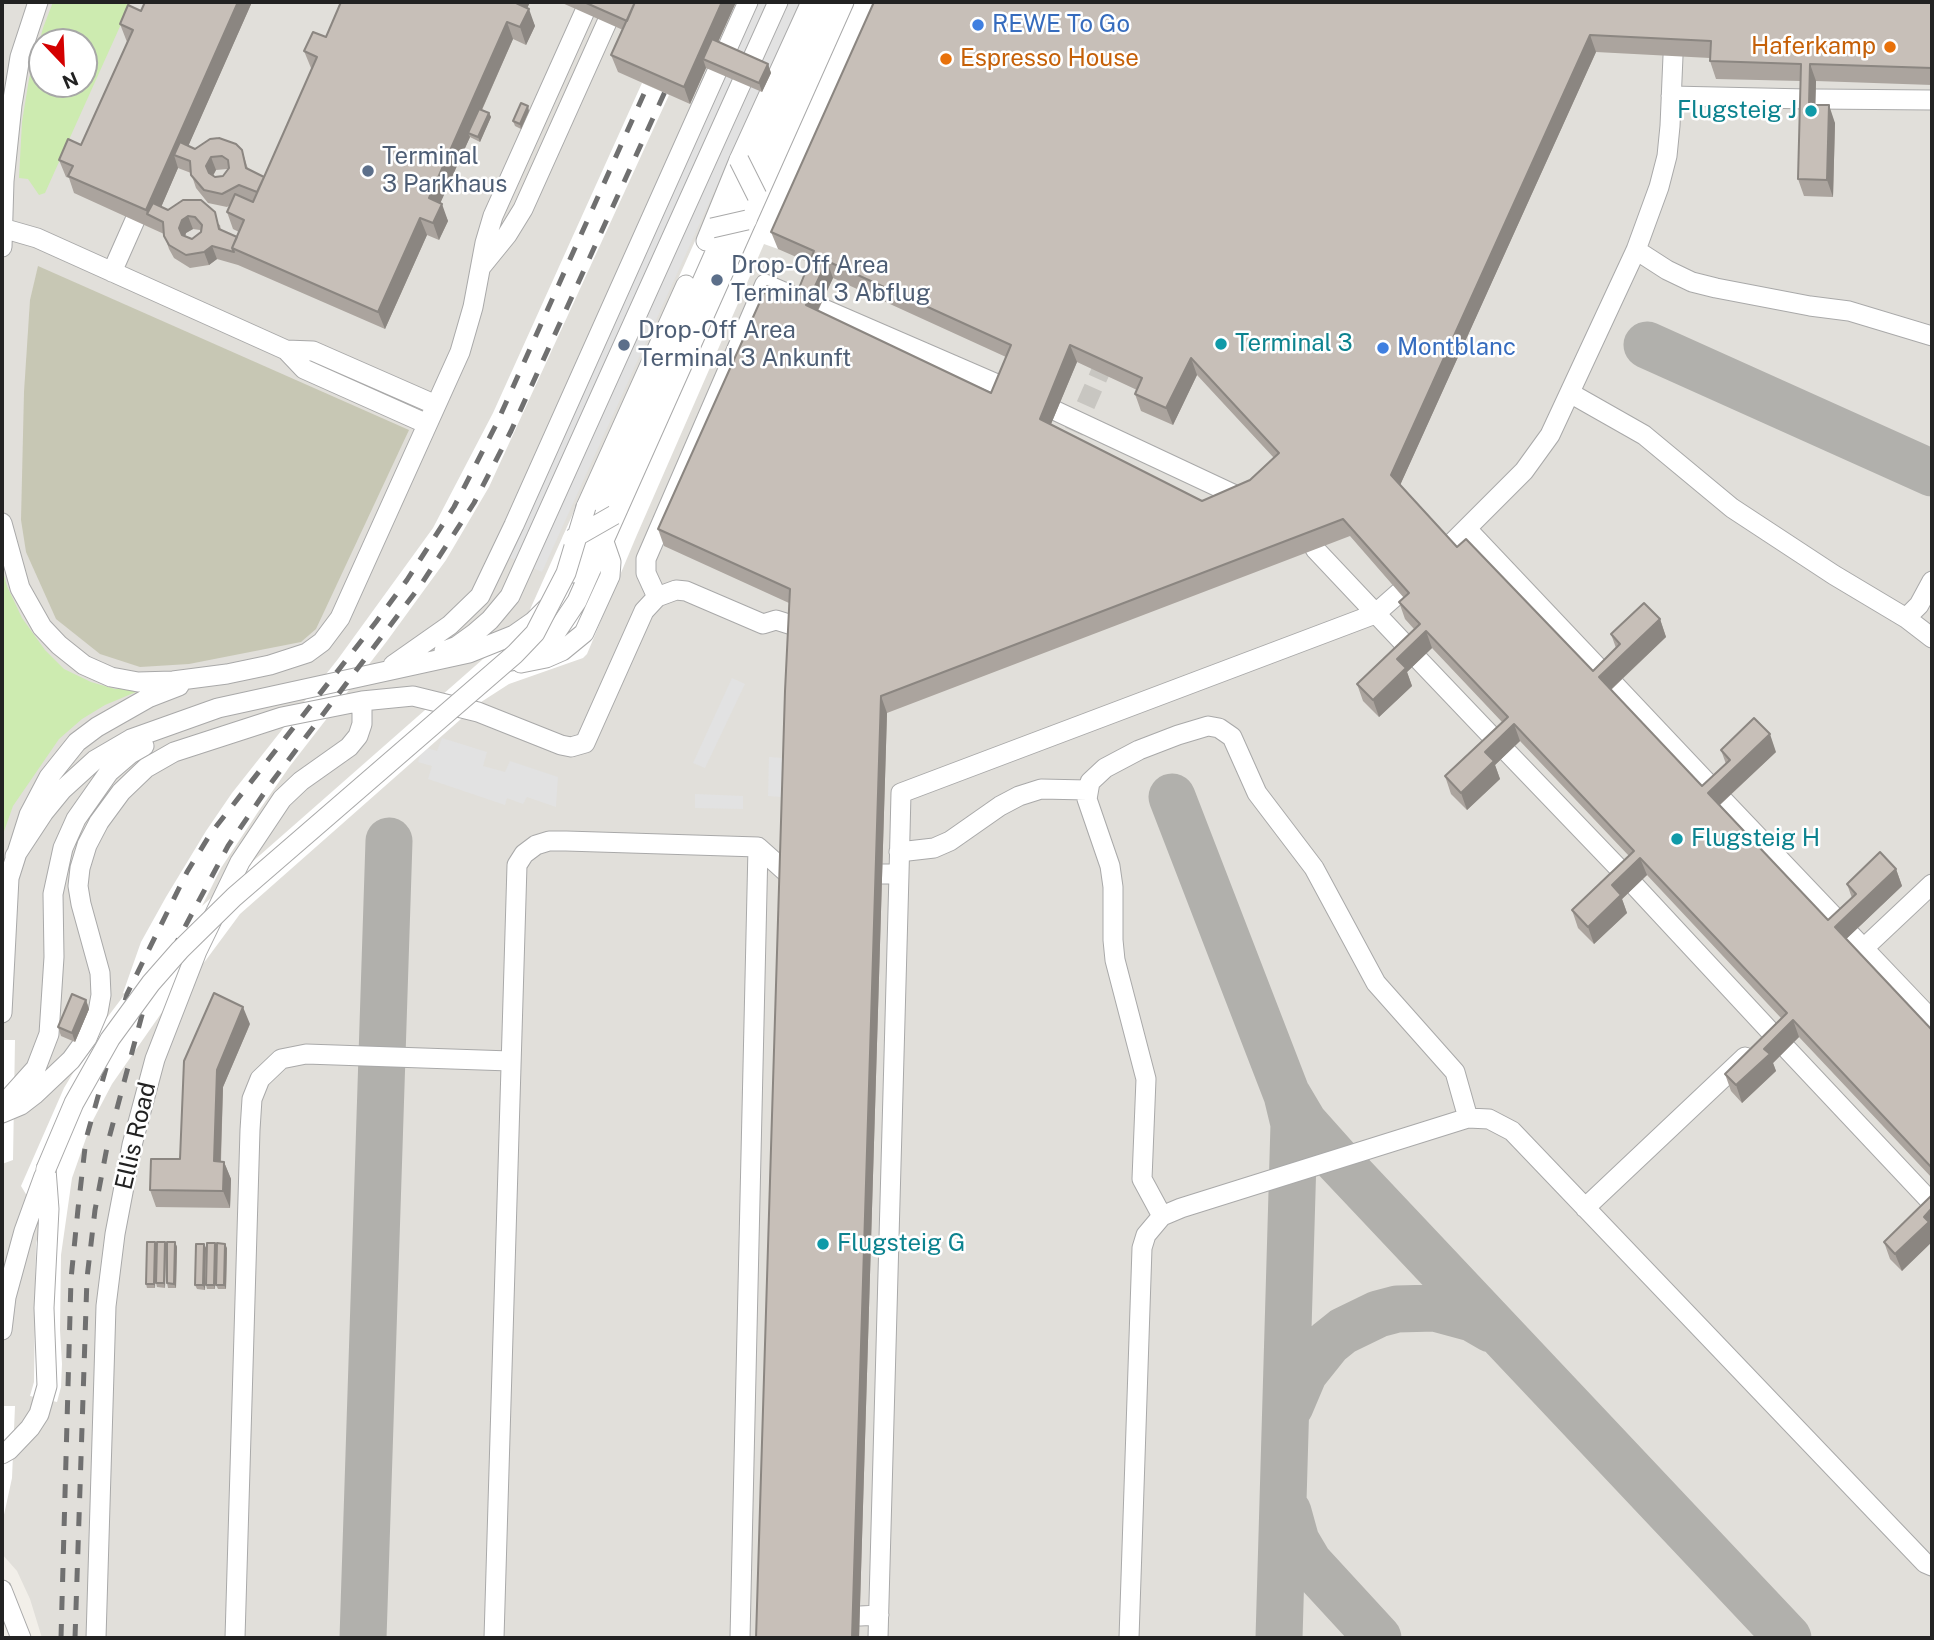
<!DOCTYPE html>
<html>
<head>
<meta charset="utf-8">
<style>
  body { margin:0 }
  #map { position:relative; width:1934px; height:1640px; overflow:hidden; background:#f2efe9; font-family:"Public Sans",sans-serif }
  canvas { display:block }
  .frame { position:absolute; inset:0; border:4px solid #222; pointer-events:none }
  .north { position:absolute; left:28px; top:28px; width:70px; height:70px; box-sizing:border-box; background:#fff; border:2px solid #a7a7a7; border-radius:50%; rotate:157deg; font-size:19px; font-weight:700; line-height:28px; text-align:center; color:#222 }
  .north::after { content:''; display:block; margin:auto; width:24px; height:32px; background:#d40000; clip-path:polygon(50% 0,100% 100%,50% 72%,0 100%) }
</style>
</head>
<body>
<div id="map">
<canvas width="1934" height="1640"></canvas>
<div class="frame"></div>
<div class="north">N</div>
</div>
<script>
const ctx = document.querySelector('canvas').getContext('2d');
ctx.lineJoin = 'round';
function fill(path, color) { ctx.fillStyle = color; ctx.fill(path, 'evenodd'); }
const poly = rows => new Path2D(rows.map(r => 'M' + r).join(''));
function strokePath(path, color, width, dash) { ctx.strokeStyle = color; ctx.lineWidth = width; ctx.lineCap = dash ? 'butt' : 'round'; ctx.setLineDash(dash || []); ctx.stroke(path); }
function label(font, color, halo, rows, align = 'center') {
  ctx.font = font + ' "Public Sans",sans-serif'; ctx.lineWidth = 5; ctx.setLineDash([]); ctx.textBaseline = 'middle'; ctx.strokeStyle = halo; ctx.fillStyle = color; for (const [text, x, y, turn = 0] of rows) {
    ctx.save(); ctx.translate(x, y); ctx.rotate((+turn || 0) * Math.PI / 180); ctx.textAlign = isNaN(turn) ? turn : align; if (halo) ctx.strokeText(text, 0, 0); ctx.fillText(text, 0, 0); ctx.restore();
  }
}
const airport = poly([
  [2,2,1932,2,1932,1638,42,1638,30,1599,17,1571,2,1554],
  [42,42,84,42,84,84,42,84]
]);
const construction = poly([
  [38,266,409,430,316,629,301,642,189,664,140,667,100,654,56,619,26,552,21,520,24,392,30,300]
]);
const grass = poly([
  [53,2,131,2,45,193,39,195,28,179,19,178,22,122,29,79,43,28],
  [42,42,84,42,84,84,42,84],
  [2,568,7,586,22,618,45,650,64,669,91,682,115,689,143,689,105,705,82,719,59,739,13,806,2,837]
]);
const parking = poly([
  [757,2,800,2,542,572,506,556],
  [732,678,745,684,705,768,693,763],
  [442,738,487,752,483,766,505,772,510,761,558,777,556,807,527,797,523,804,507,798,505,805,428,779,432,766,418,762,423,747,437,751],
  [769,757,783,758,782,797,768,796],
  [695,794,743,796,743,809,695,808]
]);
const pier = poly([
  [802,2,888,2,778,249,764,244,636,537,587,654,583,658,509,684,478,704,240,914,206,960,167,1005,112,1084,91,1124,72,1178,61,1255,60,1330,62,1364,61,1387,57,1402,30,1396,34,1382,36,1243,41,1225,38,1214,21,1186,64,1088,103,1023,125,994,123,993,141,942,166,897,206,831,232,793,338,659,433,528,493,413,642,83,669,95,489,487,446,560,387,641,290,766,258,812,221,868,202,906,524,623],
  [2,1040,15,1040,13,1160,2,1164],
  [2,1406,15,1406,12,1478,2,1524,2,1542]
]);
const taxiway = poly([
  [1647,345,1932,473],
  [1172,797,1287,1095,1294,1124,1279,1638],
  [1288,1096,1304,1123,1337,1160,1788,1638],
  [1290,1406,1304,1373,1328,1343,1343,1331,1378,1314,1397,1309,1435,1308,1472,1318,1491,1329],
  [1288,1512,1296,1541,1309,1563,1378,1638],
  [363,1638,389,841]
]);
const minorTunnel = poly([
  [1062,458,1111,348]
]);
const minor = poly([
  [1671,96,1807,99],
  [1816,99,1932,100],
  [2,228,37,238,286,350,313,351,436,405],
  [706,241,739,160,811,2],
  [2,247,4,181,12,105,20,57,38,2],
  [1636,250,1667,270,1692,282,1716,288,1810,306,1849,311,1932,336],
  [481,267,507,235,523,209,616,2],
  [112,272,135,220],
  [819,307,1006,388],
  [286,350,304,369,427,424],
  [1570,393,1644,435,1732,508,1834,575,1906,618,1932,638],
  [1056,411,1248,501],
  [586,507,686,285],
  [2,523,20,588,42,627,59,645,84,665,111,677,138,682,173,681,227,674,270,665,307,653,322,642,340,618,460,352,473,307,485,243,493,216,589,2],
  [1467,529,1609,679],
  [1448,547,1524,471,1550,435,1636,250,1659,187,1667,156,1670,126,1673,56],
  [1315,549,1414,654],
  [573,573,826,2],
  [657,597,646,573,646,559,765,284,807,302],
  [1906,618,1919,605,1932,581],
  [444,651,457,646,475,633,490,620,510,596,778,2],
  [1419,660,1501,746],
  [511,661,540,646,557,631,577,601,844,2],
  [521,663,546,658,562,651,584,633,610,576,611,562,603,539],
  [393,665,450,625,480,596,514,525,748,2],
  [1615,685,1718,794],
  [1508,753,1629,879],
  [1724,801,1845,928],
  [899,852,934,848,950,841,1000,806,1019,796,1041,789,1087,790],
  [15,856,44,812,62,790,95,760,131,739,218,708,469,653,514,635,534,621,547,608],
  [881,874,899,874,901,793,1375,614,1400,592],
  [1635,886,1781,1043],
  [1851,935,1932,1020],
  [1864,948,1932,884],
  [2,1013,9,878,29,815,49,777,77,742,97,727,148,698,179,686],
  [1787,1049,1932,1203],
  [2,1106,36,1068,49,1034,54,957,53,894,63,848,76,819,109,772,130,754,144,746],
  [2,1113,21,1105,34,1095,71,1060,87,1038,98,1012,101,995,100,973,81,904,78,886,80,868,87,845,99,822,121,792,146,768,174,752,282,717,362,701,413,696,478,712,561,745,571,747,585,743,644,611,657,597,676,590,686,591,763,624,776,620,795,626],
  [1585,1208,1745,1057],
  [1162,1216,1142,1179,1146,1079,1115,960,1113,940,1113,887,1110,866,1087,799,1090,782,1105,768,1139,750,1178,735,1208,726,1219,728,1232,737,1257,793,1314,868,1376,983,1455,1072,1468,1118],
  [2,1330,6,1297,24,1231,44,1176],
  [2,1454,9,1450,30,1428,39,1414,47,1386,44,1308,49,1209,46,1169],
  [2,1590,21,1638],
  [860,1616,879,1615],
  [96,1638,106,1306,115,1234,132,1145,155,1059,197,951,240,862,282,799,301,781,349,747,358,736,362,724,362,701],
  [235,1638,250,1130,252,1099,260,1079,281,1059,306,1054,510,1061],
  [494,1638,517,865,524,854,536,845,549,841,566,841,758,847,786,872],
  [740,1638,758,847],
  [878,1638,899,874],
  [1129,1638,1142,1248,1146,1235,1162,1216,1181,1208,1468,1118,1489,1119,1512,1131,1925,1563,1932,1566]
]);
const rail = poly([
  [61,1638,71,1279,78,1209,86,1139,127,994,187,872,211,833,376,622,407,580,454,507,496,425,655,69],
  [75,1638,87,1278,95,1210,108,1142,146,1000,228,846,271,783,420,586,474,503,511,431,673,74]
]);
const minorBridge = poly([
  [739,160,757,196],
  [712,228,747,220],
  [572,539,614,515],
  [46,1169,74,1103,110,1039,151,983,180,950,234,897,515,654,535,633,566,573,586,507]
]);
const wall = poly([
  [145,2,252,2,188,146,195,149,242,150,248,169,264,177,312,69,311,68,304,51,326,37,530,2,527,8,535,26,526,45,513,39,482,110,489,113,491,117,480,142,470,137,440,203,448,221,439,240,427,235,385,329,238,265,217,259,209,265,190,268,174,258,169,249,164,234,74,193,69,178,66,177,59,160,81,145,127,42,120,24,141,11],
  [178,168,191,173,196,188,208,203,227,207,230,205,227,212,233,229,239,232,237,237,221,230,220,225,183,200,168,210,161,207],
  [227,169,228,169,223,176,215,177,213,176,216,170],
  [193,229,200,230,201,232,192,239,185,236,186,233],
  [560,2,736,2,718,42,768,64,771,73,762,92,706,68,690,104,618,72,611,55,623,30],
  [874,2,1932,2,1932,85,1816,81,1815,105,1835,123,1833,197,1804,196,1798,179,1801,81,1716,79,1710,61,1710,58,1596,52,1400,485,1457,547,1593,671,1616,648,1611,634,1660,619,1666,637,1611,690,1702,786,1726,764,1721,750,1776,752,1720,805,1828,920,1852,898,1847,884,1896,869,1902,886,1846,939,1932,1030,1932,1178,1799,1037,1773,1063,1776,1071,1742,1103,1731,1091,1725,1074,1781,1018,1647,875,1622,899,1627,913,1594,944,1578,928,1572,910,1629,856,1520,741,1495,765,1500,779,1467,810,1451,794,1445,776,1502,722,1432,648,1407,672,1412,686,1379,717,1363,701,1357,684,1414,629,1405,619,1399,602,1404,598,1350,536,887,713,859,1638,756,1638,789,603,664,546,658,529,795,298,810,263,778,249,771,232],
  [833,278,1006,357,991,393,818,311],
  [1077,362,1137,390,1135,394,1141,411,1173,425,1197,375,1274,458,1250,480,1202,501,1051,424],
  [529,111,521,129,515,126,513,121],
  [86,1000,89,1009,75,1042,61,1036,58,1027],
  [250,1024,223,1087,221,1162,224,1162,231,1179,230,1208,156,1207,150,1190,180,1159],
  [1932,1195,1902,1271,1890,1259,1884,1242],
  [155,1242,156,1247,155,1288,147,1288,146,1284],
  [165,1242,166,1246,165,1288,157,1287,156,1283],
  [175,1242,177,1247,176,1288,168,1288,167,1283],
  [215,1243,216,1248,215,1289,207,1289,206,1285],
  [204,1244,206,1248,205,1290,197,1289,195,1285],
  [227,1248,226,1289,218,1289,216,1285]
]);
const shadedWall = poly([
  [238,2,252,2,183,158,174,155,178,168,156,219,147,214,146,210],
  [516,2,530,2,522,20],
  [722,2,736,2,709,62,703,59,706,68,690,104,684,87],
  [529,9,535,26,526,45,520,27],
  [507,22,513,39,471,134,468,133,470,137,435,215,429,198],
  [1590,35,1596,52,1397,492,1391,475],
  [768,64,771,73,762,92,759,83],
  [1810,64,1816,81,1815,122,1809,105],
  [1829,105,1835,123,1833,197,1827,180],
  [528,106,529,111,521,129,520,124],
  [489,113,491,117,480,142,478,137],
  [211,157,216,170,211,179,206,166],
  [442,204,448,221,439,240,433,223],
  [188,216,193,229,186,233,184,241,179,228,182,220],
  [420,218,427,235,385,329,378,312],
  [212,246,217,259,209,265,204,252],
  [827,261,833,278,812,322,806,305],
  [1070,345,1077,362,1046,436,1040,419],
  [1191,358,1197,375,1173,425,1166,408],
  [1660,619,1666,637,1605,695,1599,677],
  [1426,631,1432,648,1407,672,1412,686,1379,717,1373,700,1397,659],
  [881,696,887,713,859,1638,852,1638],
  [1514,724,1520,741,1495,765,1500,779,1467,810,1461,793,1485,752],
  [1770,734,1776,752,1714,810,1708,793],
  [1640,858,1647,875,1622,899,1627,913,1594,944,1588,927,1612,885],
  [1896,869,1902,886,1841,944,1835,927],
  [86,1000,89,1009,75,1042,72,1033],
  [243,1007,250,1024,223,1087,220,1179,214,1161,217,1070],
  [1793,1020,1799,1037,1773,1063,1776,1071,1742,1103,1736,1085,1764,1049],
  [224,1162,231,1179,230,1208,223,1191],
  [1932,1208,1932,1242,1902,1271,1895,1254,1924,1217],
  [155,1242,156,1247,155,1288,154,1284],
  [165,1242,166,1246,165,1288,164,1283],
  [175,1242,177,1247,176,1288,174,1284],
  [215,1243,216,1248,215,1289,214,1285],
  [204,1244,206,1248,205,1290,203,1285],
  [225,1244,227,1248,226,1289,224,1285]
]);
const building = poly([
  [145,2,238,2,146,210,68,176,73,166,59,160,68,139,81,145,133,30,120,24,128,5,141,11,145,2],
  [341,2,516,2,516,3,529,9,520,27,507,22,429,198,442,204,433,223,420,218,378,312,232,248,244,220,227,212,235,194,253,202,317,57,304,51,313,32,326,37,341,2],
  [584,2,635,2,627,21,584,2],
  [635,2,722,2,684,87,611,55,635,2],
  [874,2,1932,2,1932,68,1810,64,1809,105,1829,105,1827,180,1798,179,1801,64,1710,61,1711,41,1590,35,1391,475,1457,547,1466,539,1593,671,1620,644,1611,634,1644,603,1660,619,1599,677,1702,786,1730,760,1721,750,1754,718,1770,734,1708,793,1828,920,1856,894,1847,884,1880,852,1896,869,1835,927,1932,1030,1932,1168,1793,1020,1764,1049,1770,1054,1736,1085,1725,1074,1787,1013,1640,858,1612,885,1621,895,1588,927,1572,910,1634,851,1514,724,1485,752,1494,761,1461,793,1445,776,1508,717,1426,631,1397,659,1406,668,1373,700,1357,684,1420,624,1399,602,1409,593,1343,519,881,696,852,1638,756,1638,785,691,790,589,658,529,767,286,795,298,814,251,771,232,874,2],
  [827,261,1011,345,991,393,806,305,827,261],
  [1070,345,1142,378,1135,394,1166,408,1191,358,1279,453,1250,480,1202,501,1040,419,1070,345],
  [712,39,768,64,759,83,703,59,712,39],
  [521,103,528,106,520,124,513,121,521,103],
  [479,109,489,113,478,137,468,133,479,109],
  [219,138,236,144,242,150,246,168,264,177,257,192,239,185,222,194,204,190,191,175,190,161,174,155,180,142,195,149,210,139,219,138],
  [222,156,228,160,229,168,223,176,215,177,209,173,206,166,211,157,222,156],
  [183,200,201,200,215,212,219,229,237,237,232,248,234,252,212,246,204,252,186,255,169,245,164,236,163,222,147,214,153,203,168,210,183,200],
  [188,216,195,217,202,225,201,232,192,239,182,235,179,228,182,220,188,216],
  [214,993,243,1007,217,1070,214,1161,224,1162,223,1191,150,1190,151,1159,180,1159,184,1061,214,993],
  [72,994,86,1000,72,1033,58,1027,72,994],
  [1932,1195,1932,1208,1924,1217,1929,1222,1895,1254,1884,1242,1932,1195],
  [147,1242,155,1242,154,1284,146,1284,147,1242],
  [157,1242,165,1242,164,1283,156,1283,157,1242],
  [167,1242,175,1242,174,1284,167,1283,167,1242],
  [207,1243,215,1243,214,1285,206,1285,207,1243],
  [217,1243,225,1244,224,1285,216,1285,217,1243],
  [196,1244,204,1244,203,1285,195,1285,196,1244]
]);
const markers = [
  [978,25,7,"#3f7fe0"],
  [1890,47,7,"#e8710a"],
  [946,59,7,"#e8710a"],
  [1811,111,7,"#0f9aa8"],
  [368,171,7,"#5c6f8a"],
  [717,280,7,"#5c6f8a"],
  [1221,344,7,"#0f9aa8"],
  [624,345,7,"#5c6f8a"],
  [1383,348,7,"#3f7fe0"],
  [1677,839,7,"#0f9aa8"],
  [823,1244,7,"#0f9aa8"]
];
const shopNames = [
  ["REWE To Go",992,25],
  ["Montblanc",1397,348]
];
const foodNames = [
  ["Haferkamp",1876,47],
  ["Espresso House",960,59,"left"]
];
const cultureNames = [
  ["Flugsteig J",1797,111,"right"],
  ["Terminal 3",1235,344],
  ["Flugsteig H",1691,839],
  ["Flugsteig G",837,1244]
];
const serviceNames = [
  ["Terminal",382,157],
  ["3 Parkhaus",382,185],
  ["Drop-Off Area",731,266],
  ["Terminal 3 Abflug",731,294],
  ["Drop-Off Area",638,331],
  ["Terminal 3 Ankunft",638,359]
];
const streetNames = [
  ["Ellis Road",136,1136,-77]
];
fill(airport, '#e1dfda');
fill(construction, '#c7c7b4');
fill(grass, '#cdebb0');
fill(parking, '#e2e2e2');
fill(pier, '#fff');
strokePath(taxiway, '#b1b0ac', 47);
strokePath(minorTunnel, '#c8c6c1', 19, [19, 10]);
strokePath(minor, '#a9a9a9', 21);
strokePath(minor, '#fff', 19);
strokePath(rail, '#707070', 5, [14, 14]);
strokePath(minorBridge, '#a9a9a9', 21, []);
strokePath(minorBridge, '#fff', 19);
fill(wall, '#aba49e');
fill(shadedWall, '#8b8681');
fill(building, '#c7bfb8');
strokePath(building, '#8b8681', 2);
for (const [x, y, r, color] of markers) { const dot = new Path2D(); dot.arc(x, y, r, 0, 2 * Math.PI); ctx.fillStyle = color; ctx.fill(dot); strokePath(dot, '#fff', 2.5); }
label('24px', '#366cbe', '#fff', shopNames, 'left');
label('24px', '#c56008', '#fff', foodNames, 'right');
label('24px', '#0d838f', '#fff', cultureNames, 'left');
label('24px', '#4e5e75', '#fff', serviceNames, 'left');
label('24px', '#222', '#fff', streetNames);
</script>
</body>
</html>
